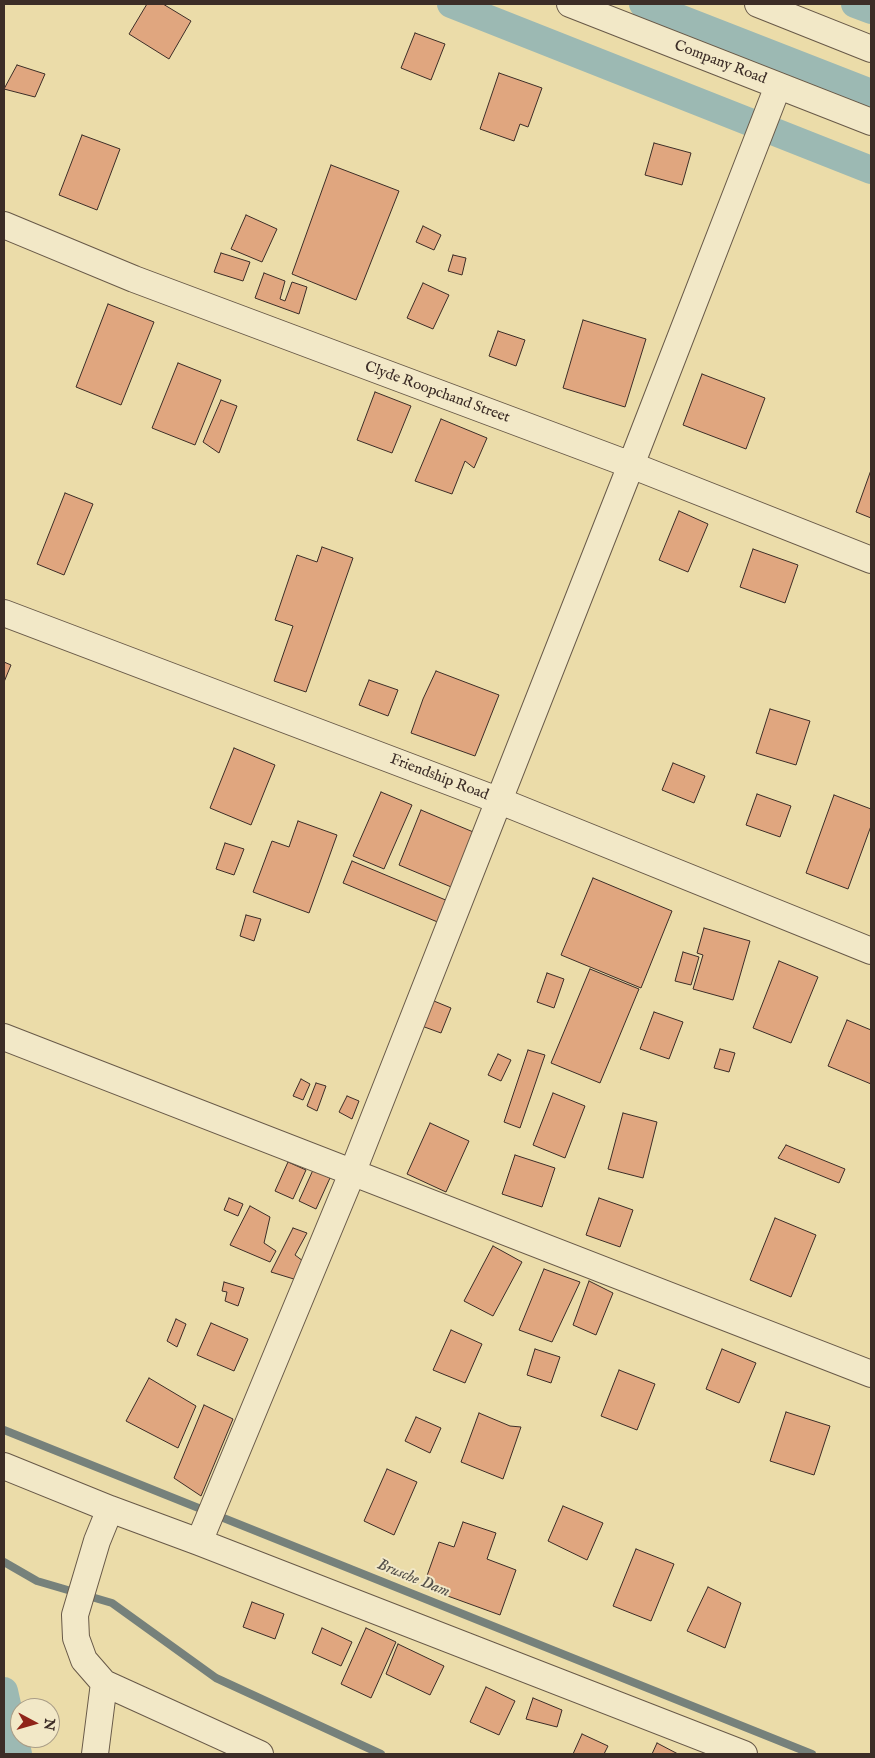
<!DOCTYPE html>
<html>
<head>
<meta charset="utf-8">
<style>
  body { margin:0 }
  #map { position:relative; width:875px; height:1758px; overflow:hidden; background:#ebdca9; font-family:"IM FELL English",serif }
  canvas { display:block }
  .frame { position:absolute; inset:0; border:5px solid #3c2d27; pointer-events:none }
  .north { position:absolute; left:10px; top:1698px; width:50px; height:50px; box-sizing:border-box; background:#f2e8c7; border:1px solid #a99d87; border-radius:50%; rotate:96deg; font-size:14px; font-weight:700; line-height:20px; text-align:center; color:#3c2d27 }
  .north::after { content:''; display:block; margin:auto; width:18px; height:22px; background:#8f2418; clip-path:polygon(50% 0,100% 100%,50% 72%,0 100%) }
</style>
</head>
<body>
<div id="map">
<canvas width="875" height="1758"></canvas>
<div class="frame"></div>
<div class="north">N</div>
</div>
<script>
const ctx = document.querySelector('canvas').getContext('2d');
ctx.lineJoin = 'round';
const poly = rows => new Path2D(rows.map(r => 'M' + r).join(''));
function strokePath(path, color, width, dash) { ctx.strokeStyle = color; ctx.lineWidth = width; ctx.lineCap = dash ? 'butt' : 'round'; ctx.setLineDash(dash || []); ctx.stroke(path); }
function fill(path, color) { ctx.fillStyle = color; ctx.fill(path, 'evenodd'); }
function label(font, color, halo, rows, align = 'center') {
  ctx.font = font + ' "IM FELL English",serif'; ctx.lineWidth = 4; ctx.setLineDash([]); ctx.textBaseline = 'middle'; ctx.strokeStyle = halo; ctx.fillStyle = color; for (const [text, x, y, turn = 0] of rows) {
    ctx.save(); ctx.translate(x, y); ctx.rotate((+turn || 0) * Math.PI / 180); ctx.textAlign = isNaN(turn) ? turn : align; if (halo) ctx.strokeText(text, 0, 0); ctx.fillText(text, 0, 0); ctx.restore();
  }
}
const stream = poly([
  [4,1430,812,1754],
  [4,1562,37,1581,112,1603,216,1678,381,1754]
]);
const canal = poly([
  [451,4,871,170],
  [643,4,871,93],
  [855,4,871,10],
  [4,1691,18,1754]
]);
const building = poly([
  [147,4,163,4,191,21,169,59,129,34,147,4],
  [415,33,445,44,431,80,401,68,415,33],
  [17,65,45,74,35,97,4,89,17,65],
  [499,73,542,88,528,127,520,124,514,141,480,129,499,73],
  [82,135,120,149,97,210,59,195,82,135],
  [654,143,691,153,682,185,645,175,654,143],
  [331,165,399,191,356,300,292,274,331,165],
  [246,215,277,229,262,262,231,249,246,215],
  [423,226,441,235,434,250,416,242,423,226],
  [221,253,250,262,243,281,214,272,221,253],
  [453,255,466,258,462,275,448,271,453,255],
  [264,273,285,281,280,299,285,301,292,282,307,287,299,314,255,298,264,273],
  [423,283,449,295,433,329,407,318,423,283],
  [108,304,154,322,121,405,76,387,108,304],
  [583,320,646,339,625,407,563,388,583,320],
  [498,331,525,340,516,366,489,356,498,331],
  [178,363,221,380,195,445,152,428,178,363],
  [702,374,765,398,746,449,683,425,702,374],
  [375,392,411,406,392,453,357,440,375,392],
  [221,400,237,406,219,453,203,442,221,400],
  [441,419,487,438,474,468,465,461,452,494,415,481,441,419],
  [871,470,871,518,856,512,871,470],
  [65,493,93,504,64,575,37,564,65,493],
  [679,511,708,524,688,572,659,560,679,511],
  [322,547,353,558,306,692,274,681,293,626,275,620,297,555,317,562,322,547],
  [753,549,798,565,785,603,740,587,753,549],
  [4,662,11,665,4,682,4,662],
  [436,671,499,695,475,756,411,733,423,699,436,671],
  [369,680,398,690,388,716,359,705,369,680],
  [770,709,810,721,796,765,756,753,770,709],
  [234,748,275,765,251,825,210,808,234,748],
  [673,763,705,776,694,803,662,790,673,763],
  [381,792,412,805,384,869,353,856,381,792],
  [757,794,791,806,780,837,746,825,757,794],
  [834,795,871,809,871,826,848,889,806,873,834,795],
  [421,810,478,834,456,889,399,865,421,810],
  [298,821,337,835,309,913,253,892,272,841,289,847,298,821],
  [225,843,244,849,234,875,216,869,225,843],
  [352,861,448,901,440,923,343,883,352,861],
  [593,878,672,911,641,988,561,955,593,878],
  [246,915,261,919,254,941,240,936,246,915],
  [704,928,750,941,733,1000,693,989,703,955,697,953,704,928],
  [683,952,699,957,691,985,675,981,683,952],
  [779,961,818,977,791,1043,753,1028,779,961],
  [590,969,639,989,600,1083,551,1063,590,969],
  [547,973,564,979,554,1008,537,1002,547,973],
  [429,999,451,1008,441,1033,419,1025,429,999],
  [654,1012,683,1022,669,1059,640,1049,654,1012],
  [847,1020,871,1030,871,1084,828,1066,847,1020],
  [720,1049,735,1053,729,1072,714,1068,720,1049],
  [528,1050,545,1055,520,1128,504,1122,528,1050],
  [498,1054,511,1060,501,1081,488,1075,498,1054],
  [301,1079,310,1084,303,1100,293,1096,301,1079],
  [316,1083,326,1086,317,1111,307,1106,316,1083],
  [553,1093,585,1106,565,1158,533,1145,553,1093],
  [347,1096,359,1101,352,1119,339,1112,347,1096],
  [623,1113,657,1122,643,1178,608,1169,623,1113],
  [430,1123,469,1141,446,1192,407,1174,430,1123],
  [786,1145,845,1169,839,1183,778,1158,786,1145],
  [515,1155,555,1168,542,1207,502,1194,515,1155],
  [288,1162,306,1170,293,1199,275,1191,288,1162],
  [313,1170,330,1178,316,1209,299,1201,313,1170],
  [229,1198,243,1204,238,1216,224,1210,229,1198],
  [599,1198,633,1210,620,1247,586,1235,599,1198],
  [250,1206,270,1217,264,1243,276,1251,270,1262,230,1245,250,1206],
  [775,1218,816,1235,791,1297,750,1280,775,1218],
  [293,1228,307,1233,295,1255,303,1261,297,1280,271,1272,293,1228],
  [493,1246,522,1262,493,1316,464,1301,493,1246],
  [544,1269,580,1282,552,1342,519,1330,544,1269],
  [589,1281,613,1293,596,1335,573,1325,589,1281],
  [224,1282,244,1288,238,1306,225,1301,227,1292,222,1291,224,1282],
  [176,1319,186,1324,177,1347,167,1341,176,1319],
  [211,1323,248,1339,234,1371,197,1355,211,1323],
  [451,1330,482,1344,465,1383,433,1370,451,1330],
  [535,1349,560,1357,551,1383,527,1375,535,1349],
  [722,1349,756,1363,739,1403,706,1389,722,1349],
  [619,1370,655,1384,637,1430,601,1416,619,1370],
  [149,1378,196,1406,178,1448,126,1421,149,1378],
  [204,1405,233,1419,201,1496,174,1478,204,1405],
  [786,1412,830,1426,814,1475,770,1461,786,1412],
  [479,1413,510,1426,521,1427,503,1479,461,1462,479,1413],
  [416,1417,441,1428,430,1453,405,1441,416,1417],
  [387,1469,417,1482,394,1535,364,1521,387,1469],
  [563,1506,603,1523,587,1560,548,1541,563,1506],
  [463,1522,496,1533,487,1559,516,1570,500,1615,423,1587,439,1542,454,1547,463,1522],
  [636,1549,674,1564,651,1621,613,1606,636,1549],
  [708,1587,741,1603,725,1648,687,1631,708,1587],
  [252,1602,284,1614,275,1639,243,1627,252,1602],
  [322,1628,352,1642,341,1666,312,1653,322,1628],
  [366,1628,396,1642,371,1698,341,1684,366,1628],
  [398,1644,444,1666,430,1695,386,1674,398,1644],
  [486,1687,515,1701,499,1735,470,1722,486,1687],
  [533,1698,562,1710,557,1727,526,1719,533,1698],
  [582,1734,608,1746,604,1754,573,1754,582,1734],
  [657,1743,678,1754,652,1754,657,1743]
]);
const street = poly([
  [570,4,871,122],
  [758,4,871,49],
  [4,225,134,279,631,465,871,560],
  [4,613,500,801,871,951],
  [4,1037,871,1374],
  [4,1466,110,1509,199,1542,744,1754],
  [199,1542,353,1171,631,465,778,86],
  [104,1683,260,1754],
  [95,1754,104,1683,84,1660,76,1638,75,1615,97,1541,110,1509]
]);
const streetNames = [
  ["Company Road",720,63,21],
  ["Clyde Roopchand Street",437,393,20],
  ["Friendship Road",439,778,21]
];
const waterNames = [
  ["Brusche Dam",413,1579,22]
];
strokePath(stream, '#76817b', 8);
strokePath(canal, '#9cb9b3', 28);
fill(building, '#e0a67f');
strokePath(building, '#3c2d27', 1);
strokePath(street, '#685948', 28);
strokePath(street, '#f2e8c7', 26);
label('15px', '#3c2d27', '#f2e8c7', streetNames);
label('italic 16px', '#54504a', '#f2e8c7', waterNames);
</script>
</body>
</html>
